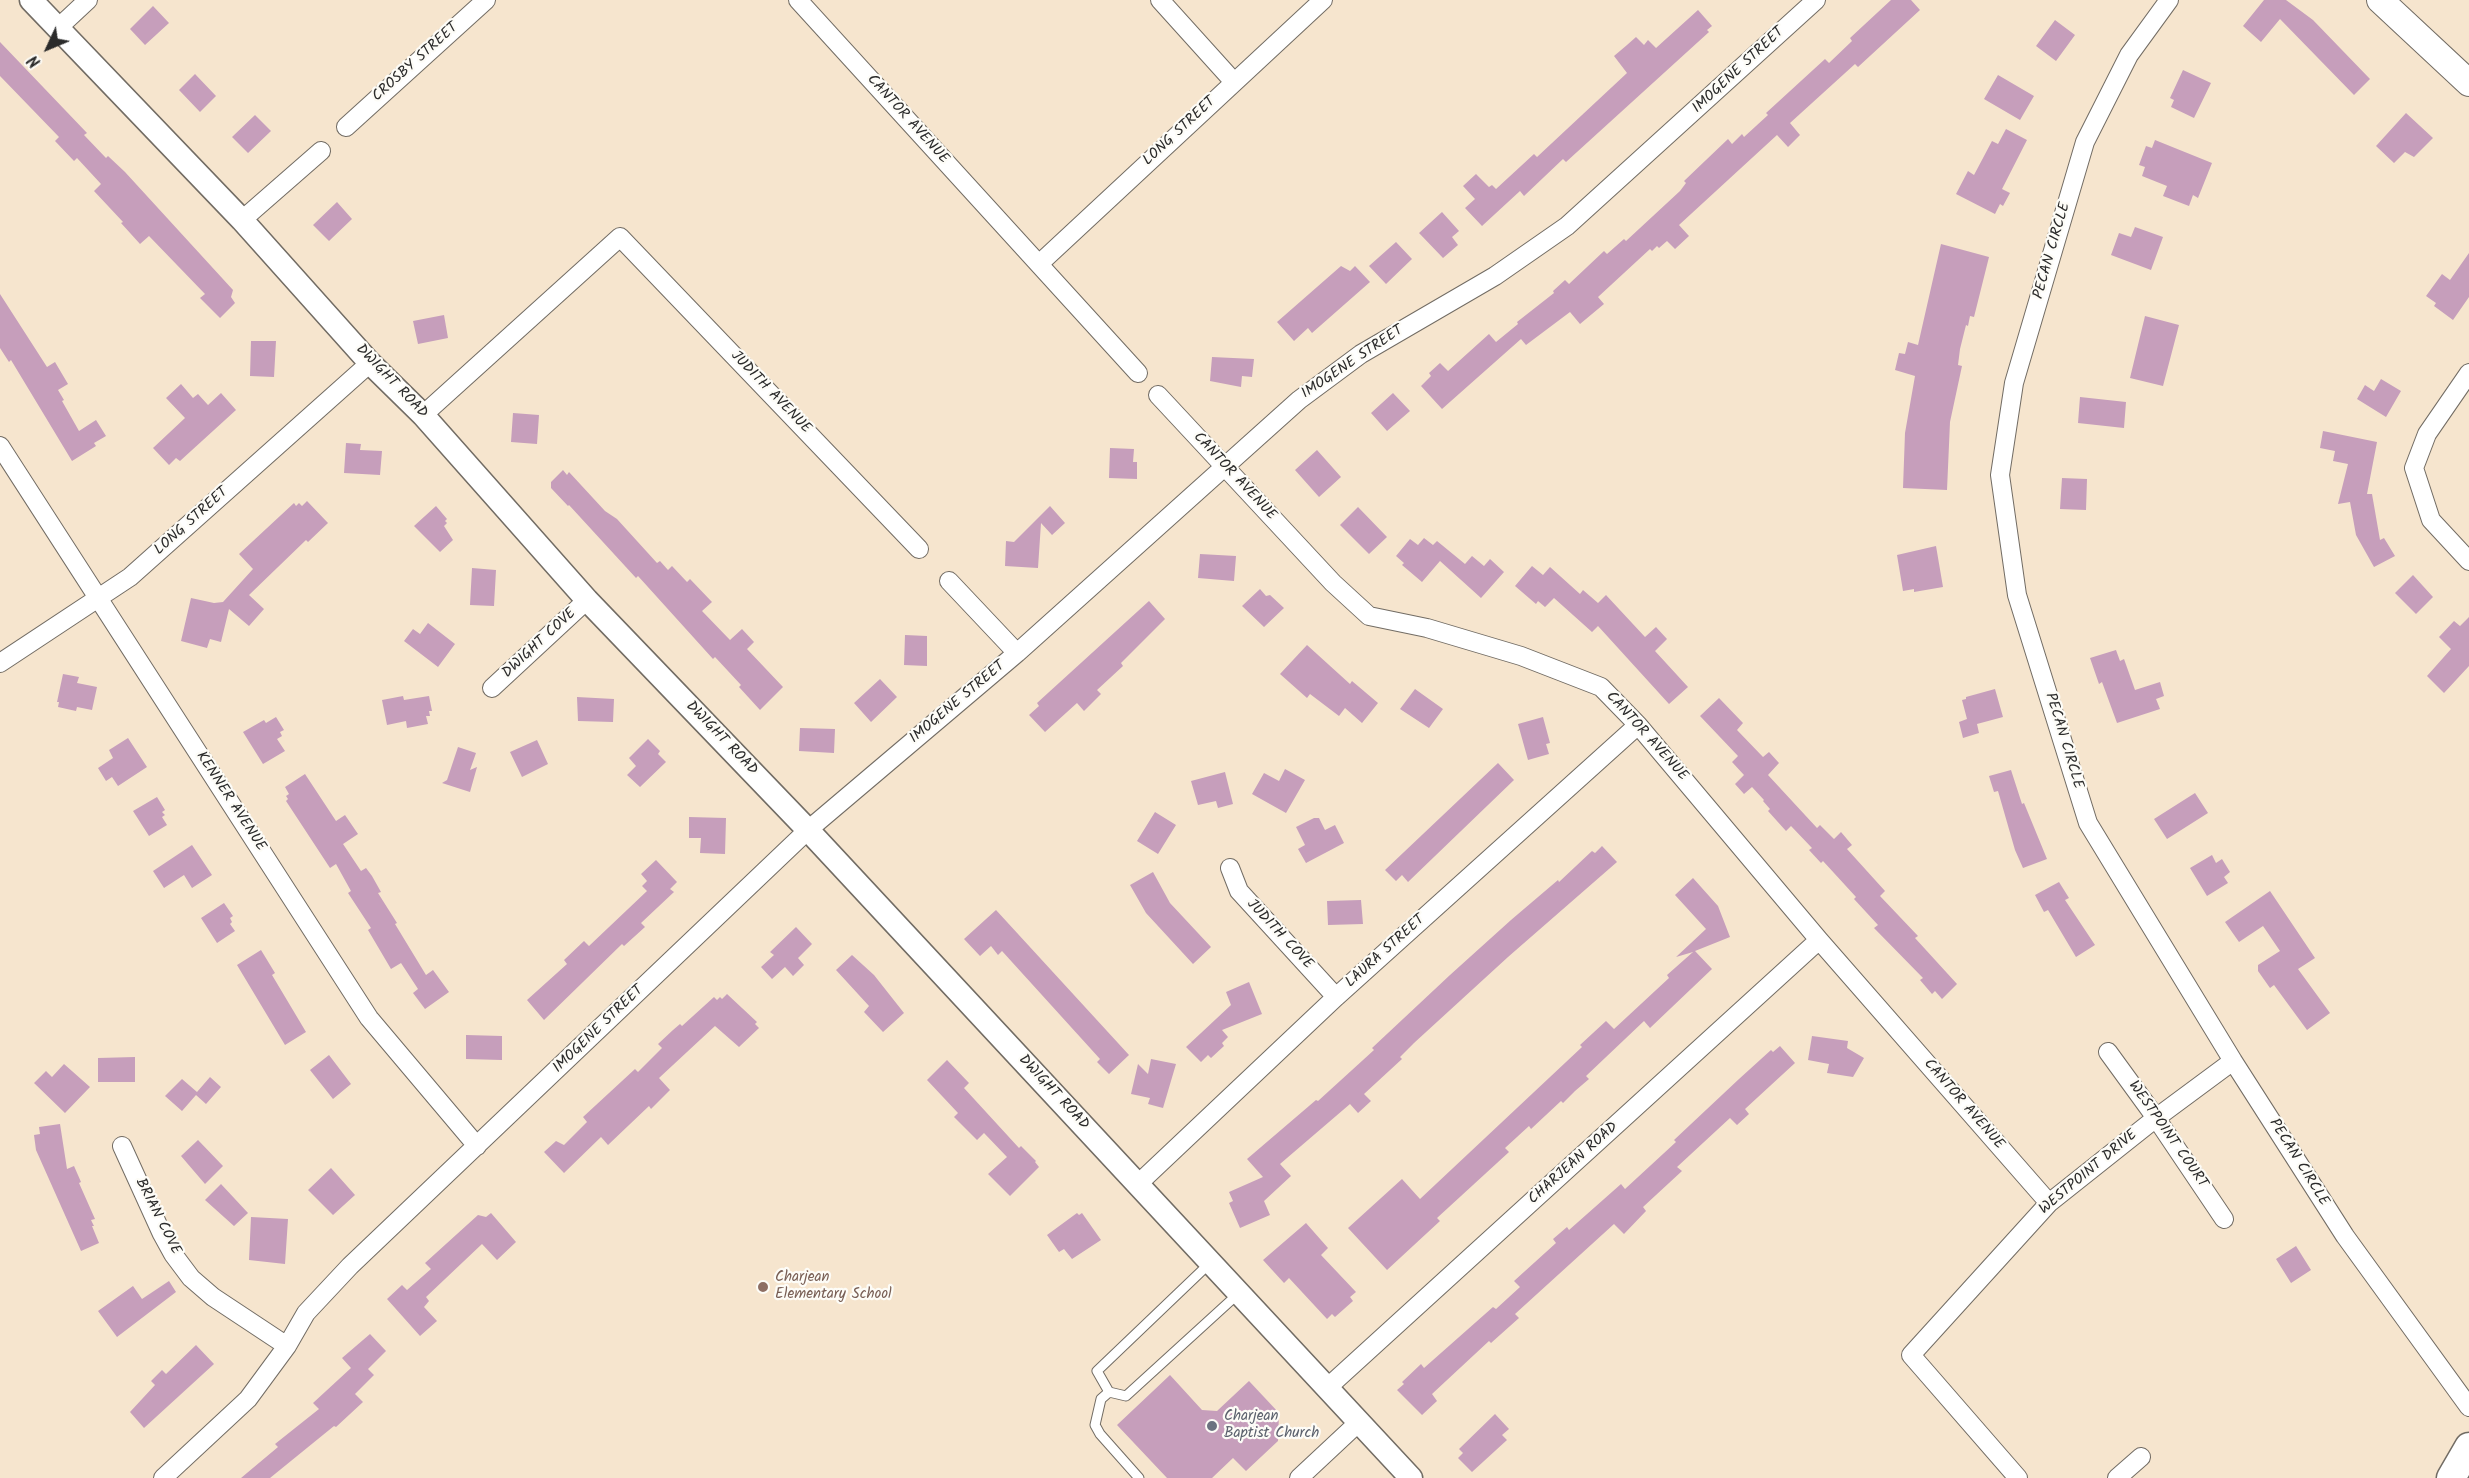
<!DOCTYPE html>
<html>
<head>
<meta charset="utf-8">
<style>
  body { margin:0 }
  #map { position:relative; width:2469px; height:1478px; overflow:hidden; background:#f6e5ce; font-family:Kalam,sans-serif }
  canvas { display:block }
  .north { position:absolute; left:18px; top:18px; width:60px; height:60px; -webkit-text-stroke:4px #fdfcf7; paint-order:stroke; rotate:226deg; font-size:16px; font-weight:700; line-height:24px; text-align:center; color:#2b2b2b }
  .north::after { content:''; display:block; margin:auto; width:21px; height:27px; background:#2b2b2b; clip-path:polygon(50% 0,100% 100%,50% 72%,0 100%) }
</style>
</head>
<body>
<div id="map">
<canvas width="2469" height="1478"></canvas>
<div class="north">N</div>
</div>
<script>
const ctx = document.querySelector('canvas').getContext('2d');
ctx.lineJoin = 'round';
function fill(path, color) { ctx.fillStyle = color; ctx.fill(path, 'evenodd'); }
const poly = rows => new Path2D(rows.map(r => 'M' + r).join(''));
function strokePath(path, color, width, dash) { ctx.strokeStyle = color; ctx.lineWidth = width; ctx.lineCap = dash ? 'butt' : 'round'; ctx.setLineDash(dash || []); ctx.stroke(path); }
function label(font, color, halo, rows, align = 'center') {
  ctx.font = font + ' Kalam,sans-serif'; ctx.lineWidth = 4.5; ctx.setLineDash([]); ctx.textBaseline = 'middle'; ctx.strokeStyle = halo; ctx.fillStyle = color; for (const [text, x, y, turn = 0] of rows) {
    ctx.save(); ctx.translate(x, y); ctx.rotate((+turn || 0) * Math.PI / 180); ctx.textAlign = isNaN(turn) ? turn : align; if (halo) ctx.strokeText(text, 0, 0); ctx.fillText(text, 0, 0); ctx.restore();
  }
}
const building = poly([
  [1891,0,1911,0,1920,10,1858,67,1855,64,1790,123,1800,135,1788,147,1777,135,1679,225,1689,236,1675,249,1667,241,1659,248,1657,246,1652,251,1650,249,1598,297,1604,304,1580,324,1570,312,1526,345,1521,339,1442,409,1421,386,1431,376,1429,373,1440,363,1448,371,1489,334,1496,342,1518,324,1517,322,1554,293,1553,291,1565,280,1569,284,1604,251,1607,254,1624,239,1626,241,1680,191,1686,183,1684,181,1728,139,1732,144,1742,134,1744,137,1768,115,1766,113,1825,59,1829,63,1852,41,1850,38],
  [2264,0,2286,0,2313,20,2370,79,2354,95,2280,19,2261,42,2243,26],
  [153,6,169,23,145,45,130,29],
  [1698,10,1712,26,1707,30,1709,32,1566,162,1563,159,1524,196,1520,191,1482,226,1465,208,1475,199,1463,186,1476,174,1489,187,1492,185,1496,189,1534,154,1537,157,1627,73,1614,56,1627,45,1636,37,1644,45,1648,40,1656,48],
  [2055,20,2075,35,2056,61,2036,46],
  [0,42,87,133,84,135,106,158,108,156,125,172,233,290,231,297,235,303,220,318,200,298,205,294,149,236,140,244,121,223,123,222,94,191,101,184,77,158,74,161,55,141,59,137,0,76],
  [2183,70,2211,83,2194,118,2171,107,2174,100,2170,98],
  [195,74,216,96,200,112,179,90],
  [1998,75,2034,96,2020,120,1984,99],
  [2406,113,2433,138,2414,157,2405,152,2394,163,2376,146],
  [255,115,271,131,248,153,232,137],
  [2006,129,2027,140,2002,189,2010,193,2003,206,2000,204,1995,214,1956,194,1968,171,1974,175,1992,141,1998,144],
  [2155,140,2212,163,2198,198,2193,195,2189,206,2163,196,2167,186,2142,176,2145,167,2139,165,2146,146,2152,148],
  [337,202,352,219,329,241,313,225],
  [1442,212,1459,231,1452,237,1458,245,1443,258,1419,233],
  [2135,227,2163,237,2151,270,2111,255,2119,233,2131,237],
  [1396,242,1412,259,1386,284,1369,266],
  [1941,244,1989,257,1974,317,1970,316,1968,326,1966,325,1960,349,1958,365,1962,366,1950,422,1947,490,1903,488,1905,433,1915,376,1895,370,1899,353,1905,354,1908,342,1918,345],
  [2469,253,2469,297,2453,320,2434,306,2436,303,2426,296,2442,274,2450,280],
  [1341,266,1350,271,1355,266,1370,282,1312,333,1308,328,1294,341,1277,322],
  [0,294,47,367,55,362,68,384,58,390,64,400,62,401,79,431,96,420,106,436,94,443,96,446,72,461,11,360,9,362,0,348],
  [444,315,448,338,418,344,413,321],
  [2145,316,2179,325,2163,386,2130,378],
  [251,341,276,341,274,377,250,376],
  [1212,357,1254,359,1252,377,1242,376,1241,387,1210,381],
  [2381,379,2401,391,2386,417,2357,399,2365,385,2374,391],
  [181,384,193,398,198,394,208,405,221,393,236,410,180,461,176,458,169,465,153,448,185,418,166,398],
  [1393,393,1410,411,1387,431,1371,413],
  [2080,397,2126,402,2124,428,2078,423],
  [513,413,539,415,537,444,511,442],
  [2323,431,2377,442,2367,494,2372,494,2380,540,2384,538,2395,556,2374,567,2356,535,2350,502,2338,504,2348,464,2333,461,2335,451,2320,448],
  [346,443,361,444,360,450,382,451,380,475,344,473],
  [1110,448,1134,449,1133,462,1137,462,1137,479,1109,478],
  [1317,450,1341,477,1319,497,1295,470],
  [563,470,567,475,569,472,605,511,617,519,657,563,660,561,668,570,672,566,687,582,690,579,712,602,702,611,730,640,742,629,754,642,747,649,783,687,760,710,739,687,741,685,715,657,713,659,638,576,636,578,569,505,568,506,551,488,551,482],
  [2062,478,2087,479,2086,510,2060,509],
  [307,501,328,523,308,542,306,540,249,595,264,609,249,626,229,609,221,642,210,639,207,648,181,641,191,598,214,603,223,602,253,569,239,554,294,503,296,506,299,503,302,506],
  [436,506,447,519,445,521,447,523,444,526,453,540,440,552,414,526],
  [1050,506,1065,523,1052,535,1041,523,1038,568,1005,566,1006,541,1014,542],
  [1358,507,1387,537,1369,554,1340,525],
  [1424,538,1433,545,1437,541,1465,564,1472,556,1484,566,1490,559,1504,572,1481,598,1440,561,1422,582,1402,565,1404,563,1396,556,1410,539,1418,545],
  [1936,546,1943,587,1914,592,1914,589,1903,591,1897,555],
  [1200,554,1236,556,1234,581,1198,578],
  [1532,566,1543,575,1550,567,1580,594,1583,590,1598,603,1606,595,1645,637,1656,627,1667,639,1655,651,1688,687,1669,704,1598,626,1592,632,1554,598,1545,607,1538,601,1536,604,1515,586],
  [472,568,496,570,494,606,470,605],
  [2413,575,2433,597,2416,614,2395,593],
  [1260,589,1266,596,1270,595,1284,608,1264,627,1242,606],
  [1149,601,1165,619,1121,663,1123,666,1097,690,1101,694,1084,711,1077,703,1045,732,1029,715,1039,706,1037,703],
  [2469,617,2469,666,2444,693,2427,676,2451,649,2439,637,2454,621,2460,626],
  [428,623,455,644,438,667,404,641,413,629,420,634],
  [905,635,927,636,927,666,904,665],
  [1307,645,1350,684,1352,681,1378,703,1362,723,1345,708,1339,716,1310,694,1307,698,1280,674],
  [2116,650,2120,661,2124,659,2135,690,2160,682,2164,696,2156,699,2160,709,2117,723,2102,682,2099,684,2090,658],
  [63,674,79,677,77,683,97,687,92,710,77,707,76,711,58,707,59,702,57,702],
  [880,679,897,697,871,722,854,703],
  [1415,689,1443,709,1429,728,1400,709],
  [1995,689,2003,717,1977,724,1979,733,1963,738,1959,722,1967,719,1962,700,1966,699,1966,697],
  [403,696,404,700,429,696,432,711,429,711,430,716,426,716,428,724,407,728,406,721,387,725,382,700],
  [577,697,614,699,613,722,578,721],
  [1719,698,1743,723,1737,730,1763,757,1769,752,1779,763,1768,775,1817,828,1820,825,1834,839,1841,832,1852,845,1847,849,1885,891,1880,896,1918,936,1915,938,1957,984,1942,999,1935,991,1932,994,1920,980,1923,978,1874,928,1878,925,1854,899,1856,897,1823,861,1821,863,1809,850,1812,848,1791,826,1786,831,1768,811,1770,809,1763,801,1764,800,1752,787,1744,794,1735,784,1744,775,1732,762,1738,756,1700,716],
  [276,717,284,730,280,732,282,736,277,739,285,751,263,764,243,732,264,720,266,723],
  [1543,717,1550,743,1546,744,1549,754,1528,760,1518,724],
  [800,728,835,729,834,753,799,751],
  [128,738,147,767,118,786,112,777,106,781,98,768,113,758,109,750],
  [648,739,660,751,658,754,666,762,640,787,627,775,636,766,629,758],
  [537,740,548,764,522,777,510,752],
  [458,747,476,753,470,770,477,767,470,792,442,783,447,780],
  [1498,763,1514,780,1408,882,1402,875,1396,881,1385,870],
  [1285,769,1305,780,1286,813,1252,794,1264,773,1279,781],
  [2011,770,2022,804,2024,803,2047,859,2023,868,2015,850,1998,791,1994,792,1989,776],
  [1225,772,1233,804,1218,808,1216,801,1198,805,1191,781],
  [305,774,336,821,345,815,358,834,343,844,361,871,366,868,372,876,381,892,378,893,397,923,395,924,426,975,433,970,449,992,425,1009,413,993,418,989,401,963,391,969,368,930,371,928,348,893,351,891,336,864,330,868,286,801,288,799,286,796,289,794,285,787],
  [2195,793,2208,813,2167,839,2154,819],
  [157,797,165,810,162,812,165,815,162,817,167,825,149,836,133,811],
  [1155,812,1176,825,1158,854,1137,841],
  [689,817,726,818,725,854,700,853,701,838,689,838],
  [1314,818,1319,818,1325,830,1335,825,1344,843,1306,863,1298,849,1305,845,1296,827],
  [192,845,212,875,192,888,184,875,164,888,153,871],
  [1602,846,1617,862,1508,957,1414,1043,1400,1057,1402,1059,1364,1094,1371,1101,1358,1113,1350,1104,1280,1164,1291,1176,1264,1201,1270,1215,1240,1228,1229,1203,1233,1201,1229,1192,1263,1177,1247,1159,1316,1100,1318,1101,1374,1050,1372,1048,1450,975,1511,920,1558,880,1559,882,1592,851,1595,853],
  [2212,855,2216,863,2222,859,2230,872,2224,877,2228,883,2207,896,2190,868],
  [656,860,677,882,670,889,674,892,641,923,645,927,624,946,622,944,544,1020,527,1000,567,964,564,960,584,941,589,946,647,891,642,886,647,881,641,874],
  [1153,872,1170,903,1211,947,1193,964,1146,913,1130,885],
  [1693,878,1718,906,1730,937,1695,951,1712,969,1650,1028,1644,1021,1586,1076,1589,1079,1575,1091,1563,1103,1561,1101,1531,1129,1529,1126,1505,1148,1509,1152,1437,1218,1440,1221,1387,1270,1348,1228,1402,1179,1420,1199,1582,1047,1580,1045,1606,1021,1614,1029,1669,978,1667,975,1693,952,1676,957,1706,929,1675,895],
  [2059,882,2069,898,2065,900,2095,945,2076,957,2048,910,2044,912,2035,895],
  [2270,891,2315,958,2298,969,2330,1013,2307,1030,2274,985,2270,988,2258,971,2258,965,2280,951,2263,926,2239,942,2225,922],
  [1361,900,1363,924,1328,925,1327,901],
  [224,903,233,916,230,918,232,922,230,924,235,931,217,943,201,918],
  [996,910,1129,1055,1109,1074,1097,1062,1100,1059,1002,951,998,955,991,946,980,956,964,939],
  [796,927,812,944,798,958,804,965,793,976,785,967,772,979,761,967,774,955,770,952],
  [261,950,275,973,272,975,306,1032,285,1045,237,965],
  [852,955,874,975,904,1013,883,1032,864,1012,869,1006,836,970],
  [1249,982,1262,1014,1222,1030,1228,1037,1222,1043,1224,1046,1211,1058,1208,1055,1201,1062,1186,1047,1231,1005,1226,992],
  [727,994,757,1022,755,1024,759,1028,739,1047,715,1026,659,1078,670,1090,651,1109,649,1106,608,1145,601,1137,564,1173,544,1152,556,1141,564,1145,587,1122,583,1117,635,1069,638,1072,662,1048,658,1044,673,1030,680,1024,682,1026,714,997,717,1000,720,997,722,999],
  [466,1035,502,1036,502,1060,466,1059],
  [1812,1036,1848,1041,1847,1048,1864,1058,1853,1077,1827,1073,1829,1064,1808,1060],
  [1780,1046,1795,1063,1745,1109,1749,1114,1737,1125,1730,1118,1677,1167,1682,1171,1643,1207,1646,1211,1624,1234,1614,1224,1515,1314,1519,1318,1491,1343,1489,1341,1432,1394,1437,1401,1422,1415,1397,1390,1404,1384,1402,1382,1421,1364,1424,1368,1493,1307,1496,1309,1520,1287,1514,1281,1556,1243,1553,1239,1567,1227,1569,1230,1621,1184,1625,1189,1676,1142,1674,1140,1739,1079,1771,1050,1773,1052],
  [329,1055,351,1084,333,1099,310,1070],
  [135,1057,135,1082,98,1082,98,1058],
  [1151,1059,1176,1064,1163,1108,1148,1104,1150,1098,1131,1094,1138,1064,1148,1074],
  [947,1060,969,1083,964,1088,1019,1148,1021,1146,1036,1161,1035,1162,1039,1167,1010,1196,988,1174,1007,1157,984,1133,977,1140,954,1117,958,1113,927,1080],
  [64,1064,90,1087,65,1113,34,1083,46,1071,52,1077],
  [210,1077,221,1087,206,1104,196,1095,182,1111,165,1096,182,1079,197,1092],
  [60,1124,67,1169,74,1166,81,1182,79,1183,95,1219,91,1220,94,1226,92,1226,99,1243,81,1251,36,1150,34,1135,40,1134,39,1127],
  [198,1140,223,1166,205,1184,181,1156],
  [331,1168,355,1195,333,1215,308,1190],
  [221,1184,248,1213,234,1226,205,1200],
  [491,1213,516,1242,497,1260,482,1244,426,1297,429,1301,424,1307,437,1321,420,1336,387,1299,402,1285,407,1290,431,1269,425,1263,478,1215,486,1217],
  [1077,1213,1079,1215,1082,1213,1101,1240,1072,1259,1064,1249,1059,1252,1047,1235],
  [251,1217,288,1219,285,1264,249,1260],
  [1306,1223,1328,1248,1321,1255,1356,1292,1350,1297,1353,1301,1335,1317,1332,1314,1327,1319,1289,1278,1284,1283,1263,1260],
  [2296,1246,2311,1270,2291,1283,2276,1259],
  [169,1281,176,1292,117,1337,98,1311,133,1286,142,1299],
  [370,1334,386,1351,368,1369,374,1375,355,1394,363,1402,336,1427,334,1426,270,1478,241,1478,278,1447,275,1444,319,1409,313,1403,351,1368,342,1358],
  [196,1345,214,1364,144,1428,130,1412,155,1385,151,1381,162,1370,166,1374],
  [1170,1375,1202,1410,1217,1411,1249,1381,1279,1413,1278,1441,1246,1471,1233,1458,1212,1478,1167,1478,1117,1425],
  [1495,1414,1509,1429,1502,1435,1507,1440,1472,1472,1458,1458,1463,1453,1459,1449]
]);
const service = poly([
  [1109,1392,1097,1371,1211,1262],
  [1139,1478,1100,1434,1095,1425,1101,1399,1109,1392,1126,1396,1239,1293]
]);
const minor = poly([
  [798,0,1138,373],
  [1160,0,1234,82],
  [2169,0,2129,55,2085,142,2014,383,2000,475,2017,595,2088,823,2233,1061,2345,1236,2469,1407],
  [58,28,88,0],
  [346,127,486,0],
  [242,220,321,151],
  [1039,264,1323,0],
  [2469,373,2427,434,2414,468,2431,520,2469,561],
  [1158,395,1333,583,1369,616,1427,628,1521,656,1601,687,1638,725,1819,940,2049,1203],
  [423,415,620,237,919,549],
  [0,446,369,1018,477,1146],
  [949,581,1017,653],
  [0,663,130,577,370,363],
  [492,688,587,600],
  [1230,868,1239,891,1336,997],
  [2108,1052,2156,1118,2224,1219],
  [122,1146,162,1234,173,1254,191,1278,213,1297,287,1346],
  [1138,1184,1336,997,1638,725],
  [1327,1388,1819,940],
  [163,1478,248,1399,287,1346,306,1313,350,1266,808,830,1017,653,1299,400,1361,354,1495,276,1567,226,1816,0],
  [1299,1478,1359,1422],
  [2018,1478,1911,1355,2049,1203,2156,1118,2233,1061],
  [2117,1478,2141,1457]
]);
const tertiary = poly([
  [31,0,242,220,370,363,423,415,587,600,808,830,1411,1478]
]);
const secondary = poly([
  [2380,0,2469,83]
]);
const primary = poly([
  [2451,1478,2469,1447]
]);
const markers = [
  [763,1287,6,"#8d6e63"],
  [1212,1426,6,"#6b7280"]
];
const streetNames = [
  ["CROSBY STREET",416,63,-42],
  ["IMOGENE STREET",1739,71,-43],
  ["CANTOR AVENUE",907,120,48],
  ["LONG STREET",1180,132,-43],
  ["PECAN CIRCLE",2053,251,-74],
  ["IMOGENE STREET",1353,363,-34],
  ["DWIGHT ROAD",391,382,46],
  ["JUDITH AVENUE",770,393,46],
  ["CANTOR AVENUE",1234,477,47],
  ["LONG STREET",192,522,-42],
  ["DWIGHT COVE",540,644,-43],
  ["IMOGENE STREET",958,703,-40],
  ["CANTOR AVENUE",1646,737,48],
  ["DWIGHT ROAD",721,739,46],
  ["PECAN CIRCLE",2063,741,73],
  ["KENNER AVENUE",230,802,57],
  ["JUDITH COVE",1279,935,47],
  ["LAURA STREET",1386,952,-42],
  ["IMOGENE STREET",599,1030,-44],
  ["DWIGHT ROAD",1053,1093,47],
  ["CANTOR AVENUE",1963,1105,49],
  ["WESTPOINT COURT",2167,1135,55],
  ["PECAN CIRCLE",2298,1163,58],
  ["CHARJEAN ROAD",1574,1164,-42],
  ["WESTPOINT DRIVE",2089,1173,-40],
  ["BRIAN COVE",157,1217,63]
];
const educationNames = [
  ["Charjean",775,1278],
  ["Elementary School",775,1295]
];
const worshipNames = [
  ["Charjean",1224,1417],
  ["Baptist Church",1224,1434]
];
fill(building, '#c69ebb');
strokePath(service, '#726c64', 11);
strokePath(minor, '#726c64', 20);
strokePath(tertiary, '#726c64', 25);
strokePath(secondary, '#726c64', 28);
strokePath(primary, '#726c64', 31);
strokePath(service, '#fff', 9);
strokePath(minor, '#fff', 18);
strokePath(tertiary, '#fff', 22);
strokePath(secondary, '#fff', 26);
strokePath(primary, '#fff', 28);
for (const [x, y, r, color] of markers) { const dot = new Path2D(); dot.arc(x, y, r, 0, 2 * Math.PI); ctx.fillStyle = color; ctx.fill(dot); strokePath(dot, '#fdfcf7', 2); }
label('15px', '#2b2b2b', '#fdfcf7', streetNames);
label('15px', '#785e54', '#fdfcf7', educationNames, 'left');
label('15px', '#5b616d', '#fdfcf7', worshipNames, 'left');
</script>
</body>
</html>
